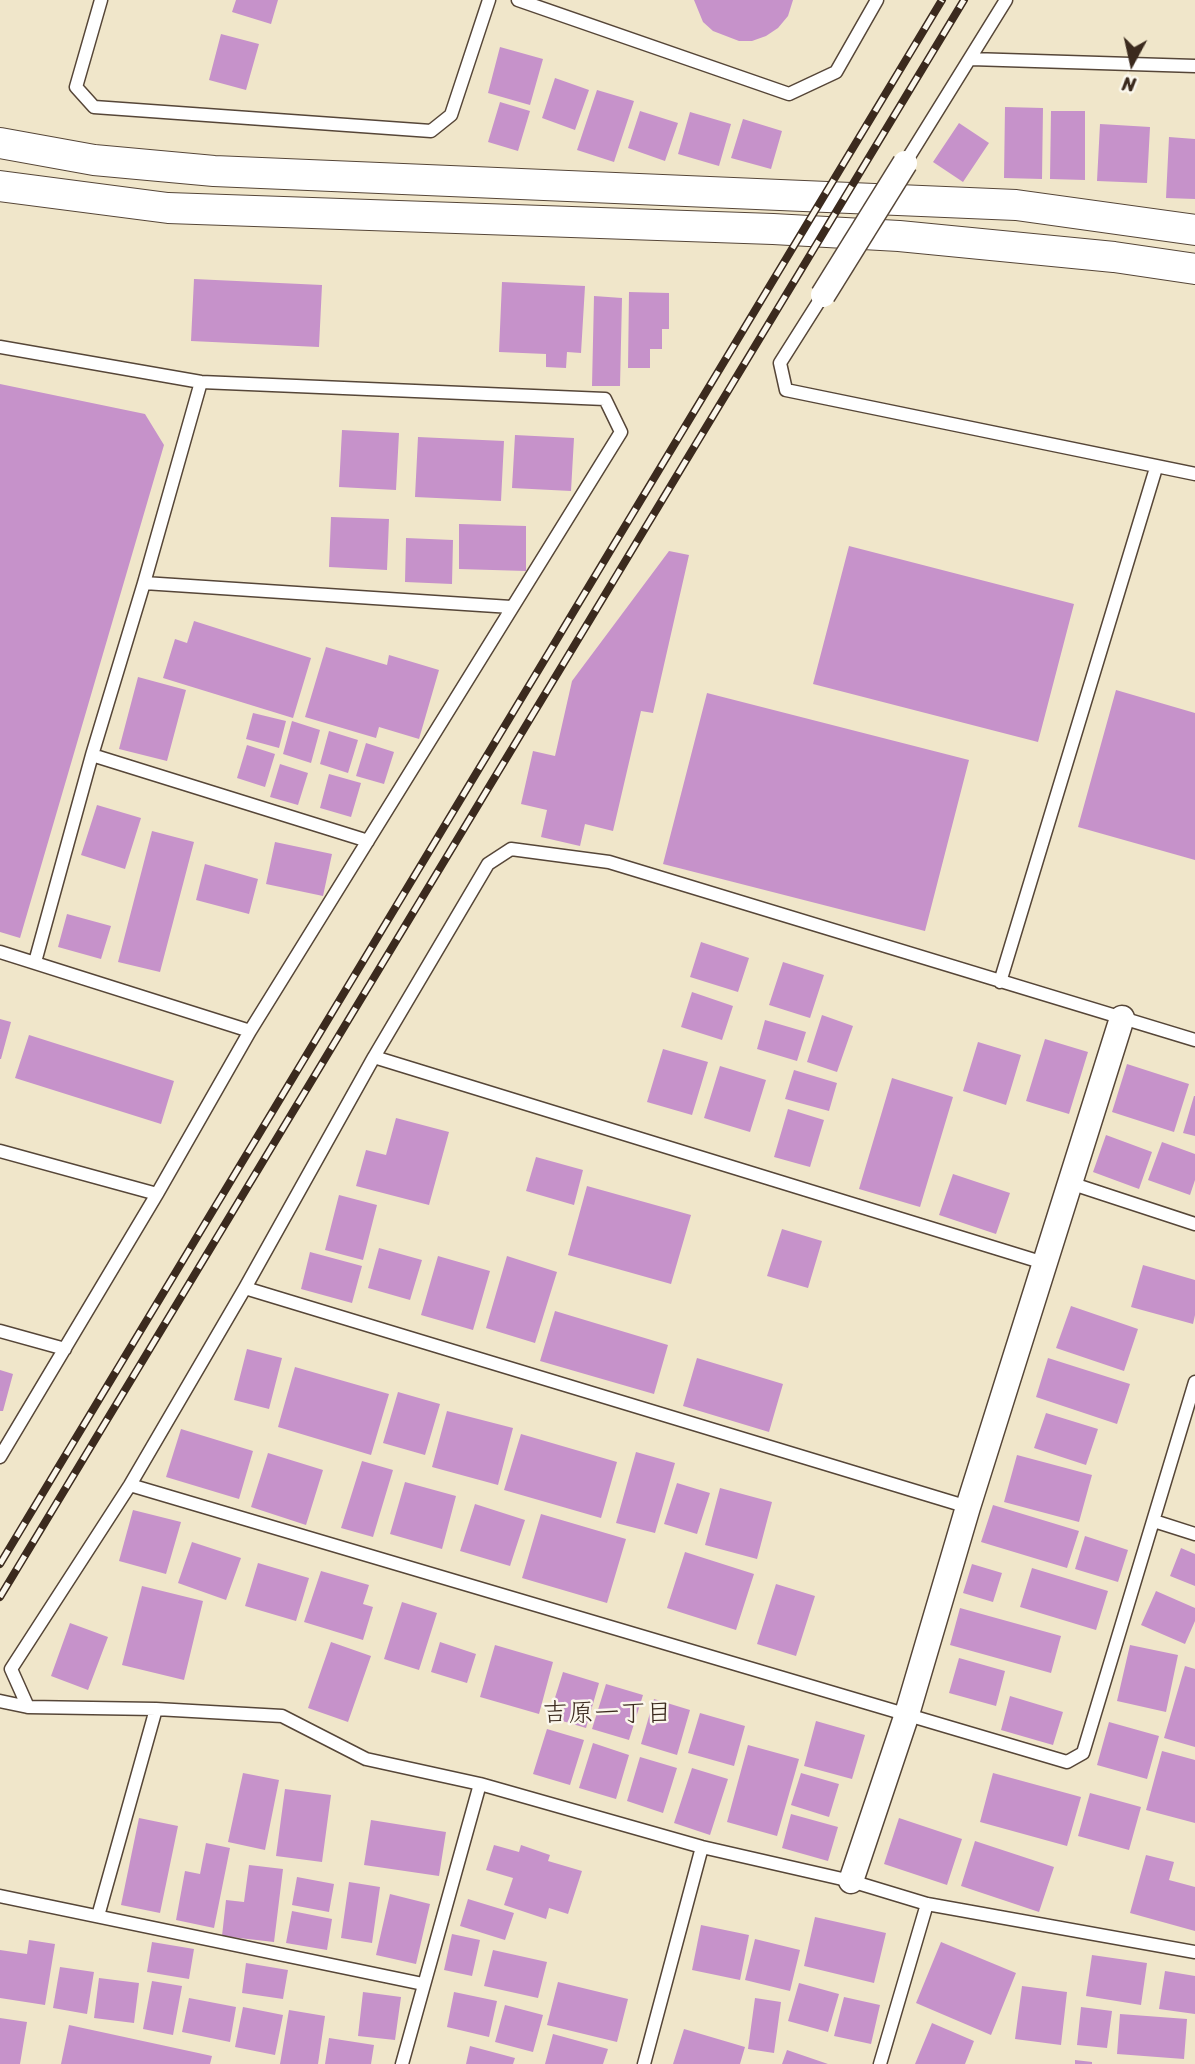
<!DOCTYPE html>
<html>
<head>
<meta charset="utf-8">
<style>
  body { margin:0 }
  #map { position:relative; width:1195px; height:2064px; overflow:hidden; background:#f0e6ca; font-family:Sriracha,sans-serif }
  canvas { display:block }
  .north { position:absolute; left:1097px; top:28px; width:70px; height:70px; -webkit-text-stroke:5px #fbf7ec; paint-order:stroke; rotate:188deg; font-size:19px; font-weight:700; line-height:28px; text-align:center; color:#3b2a1e }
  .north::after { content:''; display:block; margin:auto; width:24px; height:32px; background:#3b2a1e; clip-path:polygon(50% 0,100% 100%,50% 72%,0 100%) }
</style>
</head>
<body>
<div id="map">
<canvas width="1195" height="2064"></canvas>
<div class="north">N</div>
</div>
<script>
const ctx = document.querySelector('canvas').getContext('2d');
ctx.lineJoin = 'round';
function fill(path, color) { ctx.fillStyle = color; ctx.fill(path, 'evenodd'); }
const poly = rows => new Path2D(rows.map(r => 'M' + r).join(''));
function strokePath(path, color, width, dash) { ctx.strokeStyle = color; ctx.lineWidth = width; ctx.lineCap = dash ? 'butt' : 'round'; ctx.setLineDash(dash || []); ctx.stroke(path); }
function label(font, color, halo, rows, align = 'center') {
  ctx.font = font + ' Sriracha,"Klee One",sans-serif'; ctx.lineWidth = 5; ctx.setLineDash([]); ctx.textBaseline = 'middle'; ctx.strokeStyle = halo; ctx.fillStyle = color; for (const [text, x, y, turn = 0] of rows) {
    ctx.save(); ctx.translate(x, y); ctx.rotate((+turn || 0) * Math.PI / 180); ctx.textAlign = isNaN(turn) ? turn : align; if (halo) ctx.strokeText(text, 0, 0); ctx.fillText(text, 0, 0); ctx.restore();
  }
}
const building = poly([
  [236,0,278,0,271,24,232,12],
  [694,0,793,0,788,16,778,28,766,36,752,41,739,41,713,31,703,22],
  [221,34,259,44,246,90,209,80],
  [500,47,543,59,530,105,488,93],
  [555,78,589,90,575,130,542,118],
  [597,90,634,101,614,162,577,150],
  [500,102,530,111,518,151,488,142],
  [1005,107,1043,108,1042,179,1004,178],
  [640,111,678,123,665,161,628,148],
  [1051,111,1085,111,1085,180,1050,179],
  [690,112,731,124,719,166,678,154],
  [743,119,782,131,771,169,731,158],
  [959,123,989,143,963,182,933,162],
  [1100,124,1150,127,1147,183,1097,181],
  [1169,137,1195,139,1195,199,1166,198],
  [194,279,322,285,319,347,191,341],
  [502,282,585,286,581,353,567,352,566,368,546,367,546,354,499,352],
  [629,292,669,293,669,329,662,329,662,349,650,349,650,368,628,368],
  [594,296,622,298,620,386,592,386],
  [0,384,145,414,164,445,20,938,0,932],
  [342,430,399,433,396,490,339,487],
  [515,435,574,438,571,491,512,488],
  [418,437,504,441,501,501,415,497],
  [331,517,389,519,387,570,329,567],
  [459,524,526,526,526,571,459,569],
  [406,538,453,540,452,584,405,582],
  [849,546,1074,604,1038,742,813,684],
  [669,551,689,555,653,713,641,711,613,831,585,824,580,846,541,837,547,810,521,804,533,751,555,756,572,681],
  [194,621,311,658,293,718,163,678,175,639,187,643],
  [326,647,387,665,389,655,439,670,419,739,379,727,376,738,305,717],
  [138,677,186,690,167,761,119,749],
  [1116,690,1195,713,1195,860,1078,827],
  [707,693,969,760,925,931,663,864],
  [253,713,286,721,279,748,246,739],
  [292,721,320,730,311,763,283,754],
  [329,731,358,740,348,773,320,764],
  [366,743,394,752,384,784,356,776],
  [247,745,275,754,265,787,237,778],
  [280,764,308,773,298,805,270,797],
  [329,774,361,783,351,817,320,808],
  [97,805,141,818,125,869,81,855],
  [152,831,194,842,160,972,118,962],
  [275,842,332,854,323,896,266,884],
  [205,864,258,879,249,914,196,900],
  [67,914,111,926,101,959,58,947],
  [701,942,749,958,738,992,690,977],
  [783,962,824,975,810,1018,769,1005],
  [692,992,733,1006,722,1040,681,1027],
  [822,1015,853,1026,837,1072,807,1062],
  [0,1019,11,1022,1,1059,0,1059],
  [765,1020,806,1032,797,1061,757,1049],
  [29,1035,174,1081,161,1124,15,1078],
  [1045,1039,1088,1052,1069,1114,1026,1101],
  [978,1042,1021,1055,1006,1105,963,1091],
  [663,1049,708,1062,692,1115,647,1102],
  [1127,1064,1189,1084,1174,1132,1112,1112],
  [720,1066,766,1080,750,1132,704,1118],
  [794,1070,837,1083,829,1111,785,1099],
  [892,1078,953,1097,920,1207,859,1189],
  [1194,1096,1195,1096,1195,1136,1183,1133],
  [788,1109,824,1120,810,1167,774,1157],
  [396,1118,449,1132,429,1205,356,1186,366,1150,386,1155],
  [1106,1135,1152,1152,1139,1189,1093,1172],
  [1162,1142,1195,1154,1195,1180,1190,1195,1148,1180],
  [536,1157,583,1170,574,1205,526,1191],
  [953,1174,1010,1193,996,1234,939,1215],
  [587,1186,691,1215,671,1284,568,1255],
  [339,1195,377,1205,363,1260,325,1250],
  [782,1229,822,1241,808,1288,767,1276],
  [379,1248,422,1260,410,1300,368,1288],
  [310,1252,362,1266,352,1303,301,1289],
  [438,1256,490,1271,473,1330,421,1315],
  [507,1256,557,1272,535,1343,486,1328],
  [1143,1265,1195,1280,1195,1315,1193,1324,1131,1307],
  [1071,1306,1138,1329,1124,1371,1056,1348],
  [555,1311,668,1345,654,1394,540,1361],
  [247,1349,282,1358,269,1409,234,1400],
  [697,1358,783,1384,769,1432,683,1406],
  [1048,1358,1130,1384,1117,1424,1036,1397],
  [295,1367,389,1394,371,1455,278,1427],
  [0,1370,13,1374,3,1411,0,1411],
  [398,1392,440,1404,425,1455,383,1443],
  [447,1411,513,1428,498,1485,432,1467],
  [1046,1413,1098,1429,1086,1465,1034,1448],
  [181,1429,253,1451,239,1499,166,1477],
  [521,1434,617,1462,601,1518,504,1490],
  [636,1452,675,1463,655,1533,616,1523],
  [268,1453,323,1470,306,1525,251,1507],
  [1017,1455,1092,1475,1079,1522,1004,1502],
  [362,1461,393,1470,373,1537,341,1528],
  [405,1482,456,1496,442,1549,390,1534],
  [677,1483,710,1493,697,1534,664,1524],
  [720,1488,772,1502,757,1559,705,1545],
  [475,1504,525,1520,510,1566,460,1551],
  [993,1505,1079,1531,1067,1568,981,1542],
  [133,1510,181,1522,166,1574,119,1561],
  [541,1514,626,1539,607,1603,522,1578],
  [1085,1536,1128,1550,1118,1582,1075,1569],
  [192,1542,241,1558,226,1600,178,1583],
  [1181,1548,1195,1554,1195,1586,1170,1576],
  [685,1552,754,1574,736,1630,667,1608],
  [258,1563,309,1578,296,1621,245,1606],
  [972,1564,1002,1573,993,1602,963,1593],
  [1032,1568,1108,1591,1096,1630,1020,1607],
  [321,1571,369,1585,363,1604,373,1607,363,1640,304,1622],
  [776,1584,815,1596,796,1656,757,1644],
  [142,1586,203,1601,184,1680,122,1665],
  [1156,1591,1195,1608,1195,1621,1185,1644,1141,1625],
  [402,1602,437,1613,419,1670,384,1659],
  [960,1608,1061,1636,1051,1673,950,1645],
  [70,1623,108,1637,88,1690,51,1676],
  [331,1642,371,1656,348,1722,308,1708],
  [440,1642,476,1654,467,1683,431,1672],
  [495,1645,553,1662,539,1714,480,1697],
  [1130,1645,1178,1655,1166,1712,1117,1701],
  [959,1658,1005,1671,996,1706,949,1693],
  [1185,1666,1195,1669,1195,1747,1164,1738],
  [563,1672,599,1683,586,1728,549,1717],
  [606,1684,643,1695,629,1740,592,1729],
  [1010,1696,1063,1712,1053,1745,1001,1730],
  [654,1699,690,1710,677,1755,641,1744],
  [700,1713,745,1726,734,1766,688,1753],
  [816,1721,865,1735,852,1779,804,1766],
  [1109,1722,1159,1736,1147,1779,1097,1765],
  [547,1729,584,1740,570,1785,533,1774],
  [593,1743,629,1755,616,1799,579,1788],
  [748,1745,799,1759,777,1836,727,1822],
  [1162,1751,1195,1760,1195,1823,1146,1810],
  [640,1757,677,1768,663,1813,627,1801],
  [692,1768,728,1779,710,1835,674,1823],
  [243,1773,279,1780,265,1850,228,1842],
  [801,1773,839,1784,829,1817,791,1805],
  [993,1773,1081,1797,1067,1846,980,1822],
  [285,1789,331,1795,322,1862,276,1856],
  [1090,1793,1141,1807,1129,1850,1078,1836],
  [791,1814,838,1827,828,1861,782,1848],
  [139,1818,178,1826,160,1913,121,1905],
  [899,1818,962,1839,947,1885,884,1864],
  [371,1820,446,1832,439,1876,364,1865],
  [975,1841,1054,1867,1039,1912,961,1886],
  [206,1843,230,1848,214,1928,176,1920,185,1871,200,1874],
  [494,1845,519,1852,521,1845,550,1855,548,1861,582,1871,568,1914,549,1908,546,1919,504,1905,513,1878,486,1870],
  [1146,1855,1174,1862,1169,1880,1195,1887,1195,1931,1130,1913],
  [249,1865,283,1869,274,1942,222,1936,226,1900,244,1902],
  [297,1877,334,1884,329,1912,292,1905],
  [349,1882,380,1887,372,1943,341,1938],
  [390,1894,430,1904,416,1964,376,1955],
  [468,1899,514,1913,505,1940,460,1926],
  [292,1911,332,1919,327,1950,286,1943],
  [815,1917,886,1933,874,1983,804,1966],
  [701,1925,749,1935,740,1980,692,1970],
  [452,1934,480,1940,472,1976,444,1970],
  [755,1939,800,1950,790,1991,745,1980],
  [29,1940,55,1944,45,2005,0,1998,0,1950,27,1954],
  [152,1942,194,1949,189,1979,147,1972],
  [941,1942,1016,1973,991,2035,916,2003],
  [493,1950,547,1962,538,1998,484,1986],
  [1092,1955,1147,1963,1141,2005,1086,1996],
  [246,1963,288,1970,283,1999,242,1993],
  [60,1967,94,1972,87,2014,53,2008],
  [1165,1971,1195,1976,1195,2014,1159,2009],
  [99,1978,139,1983,134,2023,94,2018],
  [152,1981,182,1986,173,2035,143,2029],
  [558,1982,628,1999,617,2042,547,2025],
  [799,1983,839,1994,828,2032,788,2021],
  [1022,1986,1067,1992,1061,2045,1015,2039],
  [363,1992,401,1997,395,2040,358,2036],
  [454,1992,497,2001,489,2037,447,2027],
  [844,1997,880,2005,871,2044,834,2036],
  [189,1998,236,2007,230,2042,182,2032],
  [755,1998,781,2002,774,2053,748,2049],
  [505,2005,543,2015,533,2052,495,2042],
  [243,2007,283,2015,275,2055,235,2047],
  [1081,2007,1112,2011,1107,2048,1077,2045],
  [289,2010,325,2016,318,2064,280,2064],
  [1120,2014,1187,2019,1184,2059,1117,2054],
  [0,2018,27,2022,20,2064,0,2064],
  [932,2023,974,2041,965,2064,915,2064],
  [69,2025,212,2056,210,2064,61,2064],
  [684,2029,745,2047,740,2064,673,2064],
  [553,2034,608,2049,603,2064,545,2064],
  [329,2038,374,2045,371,2064,325,2064],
  [470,2046,515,2058,513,2064,466,2064],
  [787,2050,828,2064,782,2064],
  [1075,2060,1092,2062,1092,2064,1075,2064]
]);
const service = poly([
  [101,0,76,87,94,107,431,131,451,115,489,0],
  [518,0,789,94,836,72,877,0],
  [971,59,1195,66],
  [905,163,1006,0],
  [823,295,780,363,786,390,1195,474],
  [0,347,201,382,605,399,621,432,250,1031,157,1194,0,1457],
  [144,583,511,607],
  [92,755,368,841],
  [0,952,250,1031],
  [35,962,92,755,144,583,201,382],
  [1000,982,1156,468],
  [1195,1040,609,862,511,849,488,864,374,1057,245,1288,130,1485,11,1669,28,1707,156,1709,282,1716,366,1759,480,1784,702,1847,851,1881,927,1904,1195,1952],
  [374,1057,1044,1263],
  [0,1151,157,1194],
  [1070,1183,1195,1224],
  [245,1288,968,1507],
  [0,1331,65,1349],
  [130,1485,1067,1762,1083,1753,1195,1382],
  [1154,1521,1195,1534],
  [0,1701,28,1707],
  [0,1896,423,1984],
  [98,1916,156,1709],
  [402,2064,480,1784],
  [644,2064,702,1847],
  [880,2064,927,1904]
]);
const minor = poly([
  [851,1881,907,1714,968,1507,1122,1018]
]);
const tertiary = poly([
  [0,143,94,160,214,171,1016,205,1195,230],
  [0,186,168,208,773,229,899,236,1114,257,1195,269]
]);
const rail = poly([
  [0,1564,942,0],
  [0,1597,964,0]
]);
const minorBridge = poly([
  [823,295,905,163]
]);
const neighbourhoodNames = [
  ["吉原一丁目",607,1714]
];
fill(building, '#c692ca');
strokePath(service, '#564638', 15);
strokePath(minor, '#564638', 27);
strokePath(tertiary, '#564638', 32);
strokePath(service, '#fff', 12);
strokePath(minor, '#fff', 24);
strokePath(tertiary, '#fff', 30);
strokePath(rail, '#3b2a1e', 8);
strokePath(rail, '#fbf7ec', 5, [16]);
strokePath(minorBridge, '#564638', 27, []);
strokePath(minorBridge, '#fff', 24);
label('26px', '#3b2a1e', '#fbf7ec', neighbourhoodNames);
</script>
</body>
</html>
